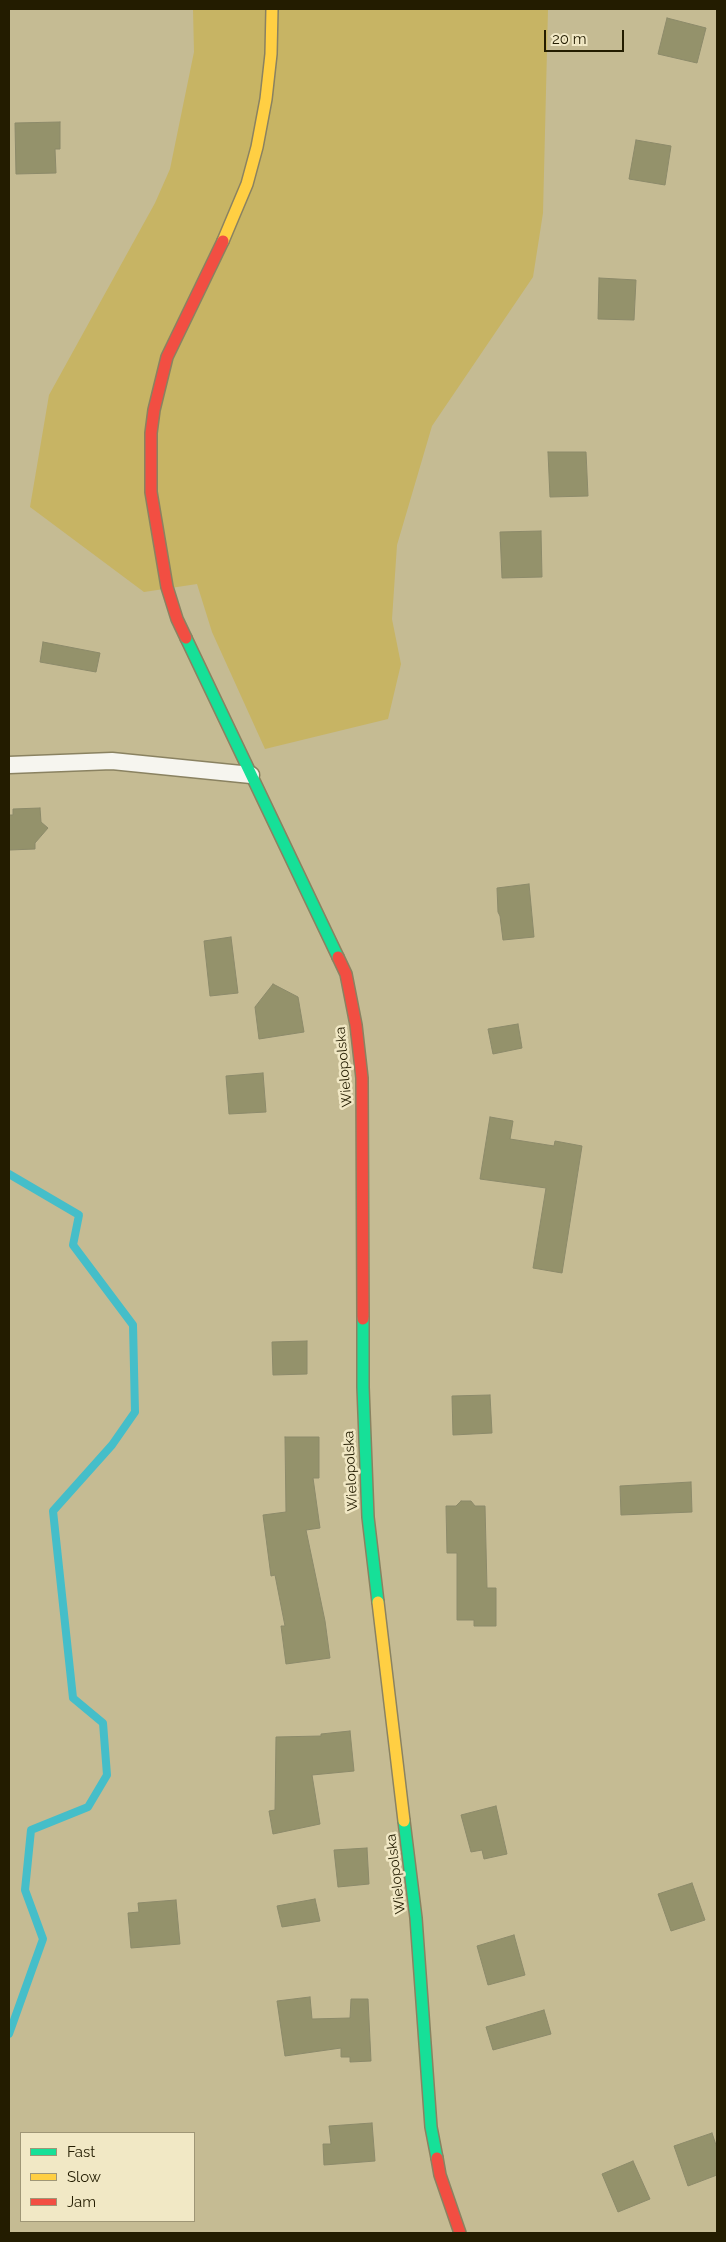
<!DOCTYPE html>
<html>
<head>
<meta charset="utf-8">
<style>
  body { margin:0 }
  #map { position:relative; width:726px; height:2242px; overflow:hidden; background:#c5bb93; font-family:Raleway,sans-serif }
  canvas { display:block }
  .frame { position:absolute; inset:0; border:10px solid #231c00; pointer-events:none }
  .legend { position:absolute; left:20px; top:2132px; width:175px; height:90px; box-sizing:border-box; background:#f1e8c5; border:1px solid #9f9676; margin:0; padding:6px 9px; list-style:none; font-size:15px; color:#231c00 }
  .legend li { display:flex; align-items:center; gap:10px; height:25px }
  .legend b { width:25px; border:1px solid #9f9676 }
  .scale { position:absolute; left:544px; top:30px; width:80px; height:22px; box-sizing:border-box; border:2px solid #231c00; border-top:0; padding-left:6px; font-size:15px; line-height:18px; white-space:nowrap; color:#231c00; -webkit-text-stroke:4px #f1e8c5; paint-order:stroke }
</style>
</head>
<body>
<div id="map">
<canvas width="726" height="2242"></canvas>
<div class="frame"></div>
<ul class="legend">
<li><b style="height:6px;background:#16e098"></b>Fast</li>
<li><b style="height:6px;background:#ffcf43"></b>Slow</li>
<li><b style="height:6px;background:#f24e42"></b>Jam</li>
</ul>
<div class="scale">20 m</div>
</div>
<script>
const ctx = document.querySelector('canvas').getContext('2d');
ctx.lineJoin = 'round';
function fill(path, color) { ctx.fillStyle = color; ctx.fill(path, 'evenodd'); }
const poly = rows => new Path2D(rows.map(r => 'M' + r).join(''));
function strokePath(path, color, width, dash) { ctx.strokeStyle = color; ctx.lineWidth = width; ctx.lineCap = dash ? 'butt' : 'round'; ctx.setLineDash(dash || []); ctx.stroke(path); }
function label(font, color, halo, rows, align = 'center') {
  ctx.font = font + ' Raleway,sans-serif'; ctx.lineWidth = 5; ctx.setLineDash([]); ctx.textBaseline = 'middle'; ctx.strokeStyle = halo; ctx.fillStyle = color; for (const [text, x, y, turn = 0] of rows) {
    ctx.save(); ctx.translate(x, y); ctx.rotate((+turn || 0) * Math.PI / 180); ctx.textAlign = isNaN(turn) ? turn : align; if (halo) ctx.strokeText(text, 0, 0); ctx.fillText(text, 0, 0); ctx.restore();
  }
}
const green = poly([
  [193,9,548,9,543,213,533,277,432,426,397,545,392,619,401,664,388,719,265,749,212,632,197,584,144,592,30,507,49,395,155,203,170,169,194,52]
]);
const stream = poly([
  [9,1174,79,1215,73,1245,133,1325,135,1412,112,1445,53,1511,73,1698,103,1723,107,1775,88,1807,31,1830,25,1890,43,1939,9,2034]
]);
const building = poly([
  [667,18,706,28,697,63,658,54,667,18],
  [60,122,60,149,55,149,56,173,16,174,15,123,60,122],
  [636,140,671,146,665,185,629,179,636,140],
  [599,278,636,280,634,320,598,319,599,278],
  [548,452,586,452,588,496,550,497,548,452],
  [541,531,542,577,502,578,500,532,541,531],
  [43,642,100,653,96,672,40,662,43,642],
  [40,808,41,822,48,828,35,843,35,849,9,850,9,815,13,815,13,809,40,808],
  [529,884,534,937,503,940,500,916,498,912,497,888,529,884],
  [231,937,238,993,210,996,204,941,231,937],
  [273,984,298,997,304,1032,259,1039,255,1007,273,984],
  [518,1024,522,1048,493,1054,488,1029,518,1024],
  [263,1073,266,1112,229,1114,226,1076,263,1073],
  [490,1117,513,1121,510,1139,554,1146,555,1141,582,1146,562,1273,533,1268,546,1188,480,1179,490,1117],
  [307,1341,307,1374,273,1375,272,1342,307,1341],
  [490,1395,492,1433,453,1435,452,1396,490,1395],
  [285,1437,319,1437,319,1478,313,1478,320,1528,306,1530,325,1621,330,1658,286,1664,281,1626,285,1626,275,1575,271,1576,263,1515,286,1512,285,1437],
  [691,1482,692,1512,621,1515,620,1486,691,1482],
  [461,1501,471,1501,475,1506,485,1506,487,1588,496,1588,496,1626,474,1626,474,1620,457,1620,457,1553,447,1553,446,1506,456,1506,461,1501],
  [350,1731,354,1771,312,1775,320,1824,273,1834,269,1811,275,1810,276,1737,321,1736,321,1734,350,1731],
  [496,1806,507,1854,484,1859,482,1850,471,1852,461,1815,496,1806],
  [367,1848,369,1884,338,1887,334,1850,367,1848],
  [692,1883,705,1920,671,1931,658,1894,692,1883],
  [315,1899,320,1921,282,1927,277,1906,315,1899],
  [176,1900,180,1944,131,1948,128,1913,139,1912,138,1903,176,1900],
  [514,1935,525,1975,488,1985,477,1946,514,1935],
  [310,1997,312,2019,350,2018,351,1999,368,1999,371,2061,350,2062,350,2057,341,2057,341,2048,285,2056,277,2001,310,1997],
  [544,2010,551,2034,493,2050,486,2027,544,2010],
  [372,2123,375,2161,324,2165,323,2144,331,2144,329,2126,372,2123],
  [712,2133,717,2148,717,2175,688,2186,674,2146,712,2133],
  [633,2161,650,2199,618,2212,602,2174,633,2161]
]);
const lane = poly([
  [9,765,112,761,251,775]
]);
const fast = poly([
  [186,638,338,957],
  [363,1319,363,1387,368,1517,378,1602],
  [404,1821,416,1918,431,2127,437,2158]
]);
const slow = poly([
  [223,241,247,184,257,147,266,99,271,54,272,9],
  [378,1602,404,1821]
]);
const jam = poly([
  [186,638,177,619,167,587,151,492,151,433,154,410,167,357,223,241],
  [338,957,346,974,356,1025,362,1078,363,1319],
  [437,2158,440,2175,460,2233]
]);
const streetNames = [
  ["Wielopolska",344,1067,-95],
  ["Wielopolska",351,1471,-93],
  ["Wielopolska",396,1874,-97]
];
fill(green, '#c7b464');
strokePath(stream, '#45bec9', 8);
fill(building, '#94926b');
strokePath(building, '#8c8a6a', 1);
strokePath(lane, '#8a8261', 19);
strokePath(fast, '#8a8261', 14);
strokePath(slow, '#8a8261', 14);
strokePath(jam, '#8a8261', 14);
strokePath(lane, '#f6f5ef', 16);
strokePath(fast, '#16e098', 11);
strokePath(slow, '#ffcf43', 11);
strokePath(jam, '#f24e42', 11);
label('14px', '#231c00', '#f1e8c5', streetNames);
</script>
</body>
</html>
